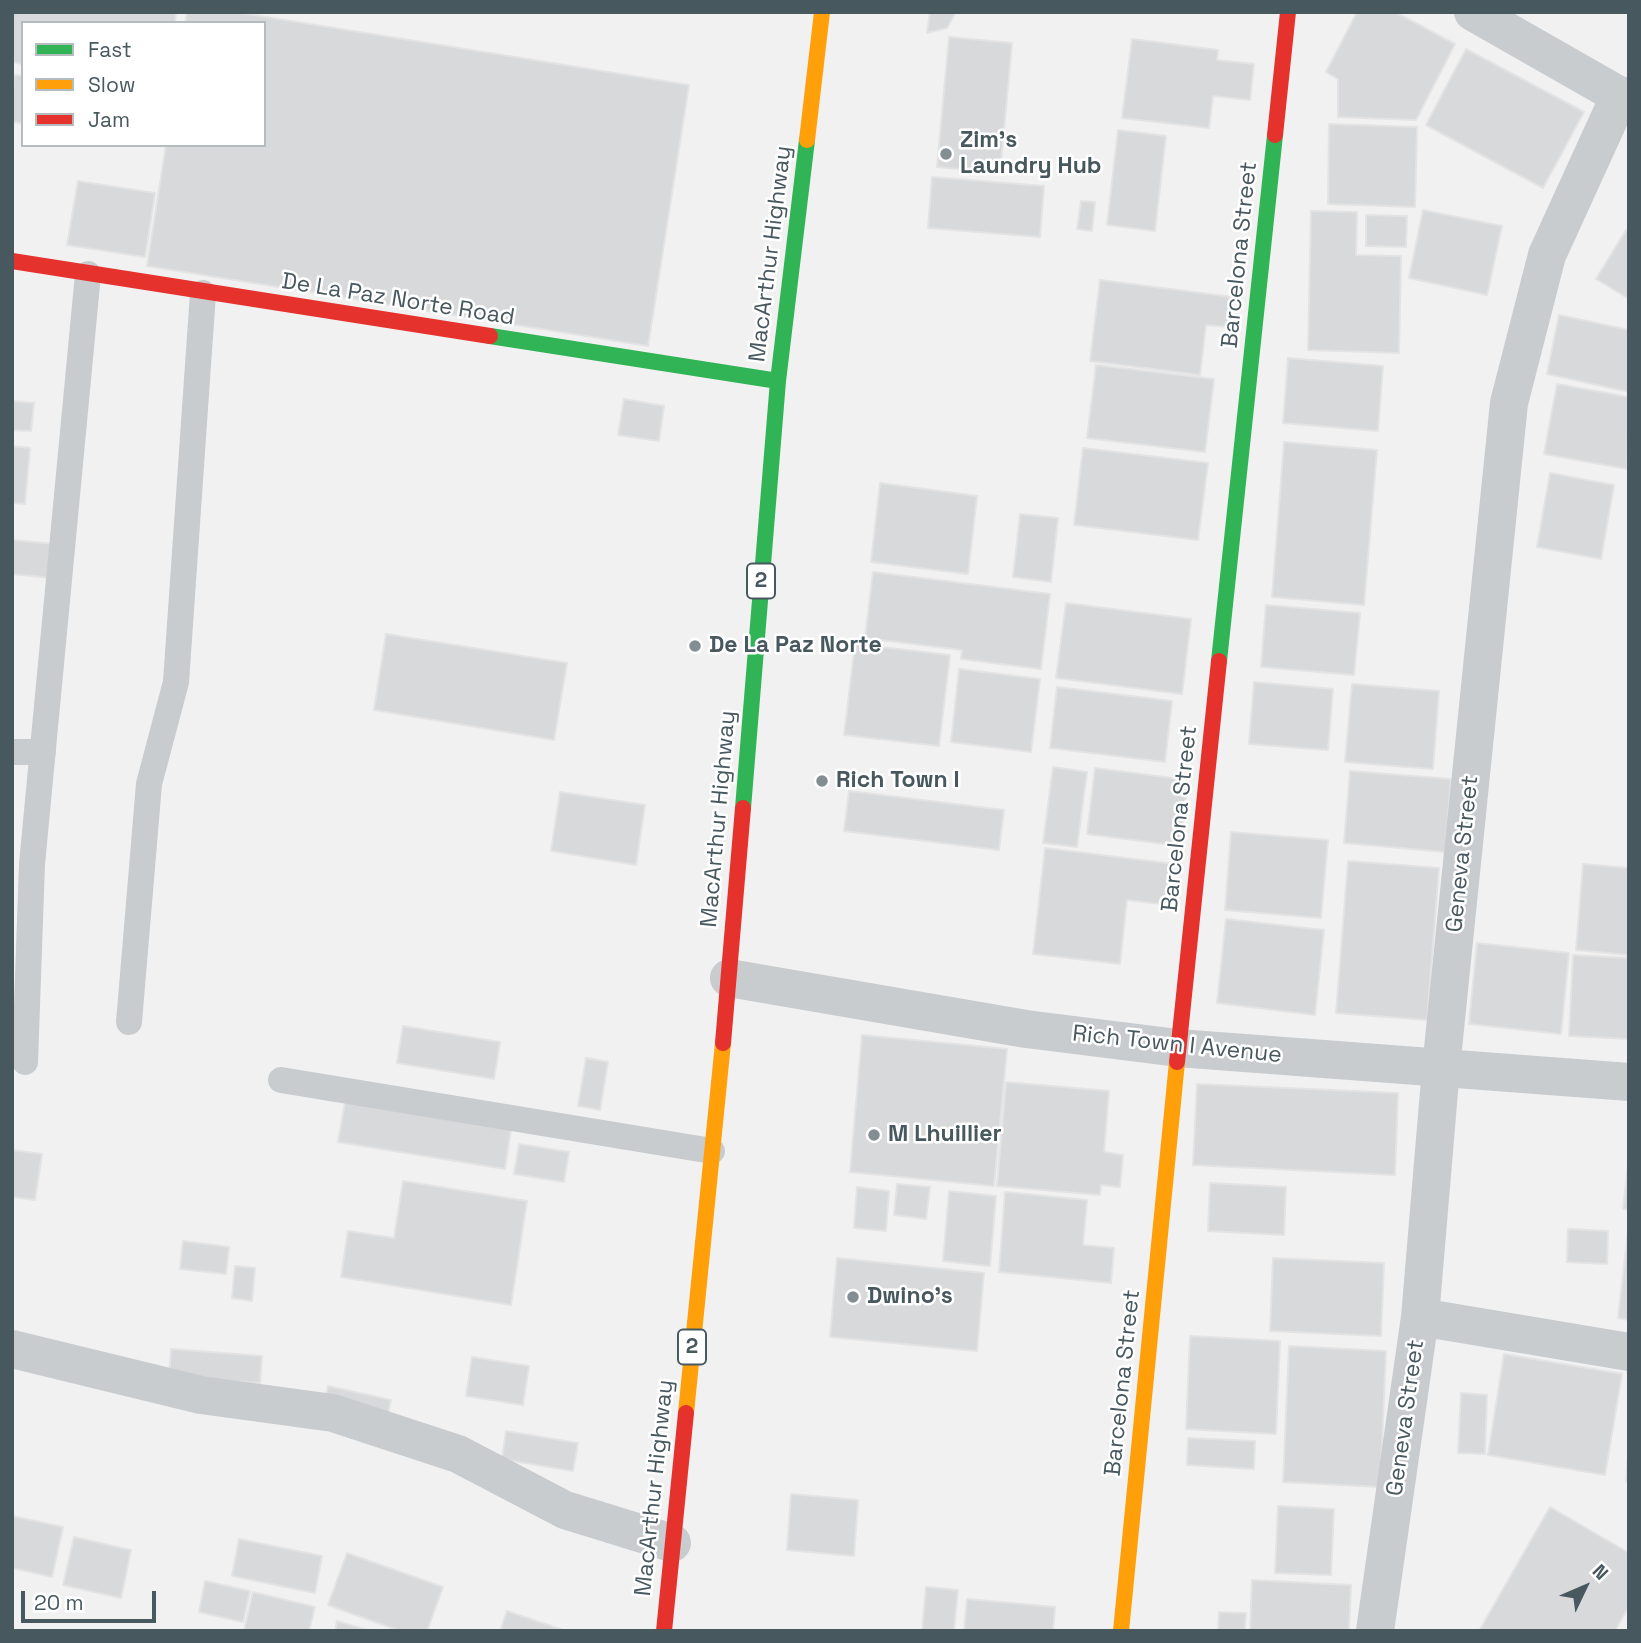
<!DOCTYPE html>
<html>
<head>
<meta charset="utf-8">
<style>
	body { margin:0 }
	#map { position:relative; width:1641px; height:1643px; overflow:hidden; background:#f2f1f1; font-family:"Space Grotesk",sans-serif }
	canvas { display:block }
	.frame { position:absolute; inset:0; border:14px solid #47585f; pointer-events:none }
	.legend { position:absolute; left:21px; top:21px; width:245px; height:126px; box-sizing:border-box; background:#fff; border:2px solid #b5bcbf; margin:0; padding:9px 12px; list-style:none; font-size:21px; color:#47585f }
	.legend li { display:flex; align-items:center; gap:14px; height:35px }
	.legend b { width:35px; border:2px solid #b5bcbf }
	.north { position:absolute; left:1550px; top:1552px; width:70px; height:70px; -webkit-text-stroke:5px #fff; paint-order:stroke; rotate:46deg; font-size:19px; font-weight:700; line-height:28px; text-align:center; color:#47585f }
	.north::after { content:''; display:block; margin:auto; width:24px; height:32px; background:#47585f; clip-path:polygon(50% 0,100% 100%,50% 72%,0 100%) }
	.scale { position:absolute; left:21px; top:1591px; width:135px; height:32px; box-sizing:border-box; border:4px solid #47585f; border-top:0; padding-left:9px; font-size:21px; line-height:24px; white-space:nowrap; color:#47585f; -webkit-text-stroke:5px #fff; paint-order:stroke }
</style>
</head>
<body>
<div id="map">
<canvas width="1641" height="1643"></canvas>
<div class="frame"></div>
<ul class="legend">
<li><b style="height:9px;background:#30b455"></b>Fast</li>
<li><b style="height:9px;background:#ff9f0a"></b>Slow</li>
<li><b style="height:9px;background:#e5322d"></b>Jam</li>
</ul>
<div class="north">N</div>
<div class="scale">20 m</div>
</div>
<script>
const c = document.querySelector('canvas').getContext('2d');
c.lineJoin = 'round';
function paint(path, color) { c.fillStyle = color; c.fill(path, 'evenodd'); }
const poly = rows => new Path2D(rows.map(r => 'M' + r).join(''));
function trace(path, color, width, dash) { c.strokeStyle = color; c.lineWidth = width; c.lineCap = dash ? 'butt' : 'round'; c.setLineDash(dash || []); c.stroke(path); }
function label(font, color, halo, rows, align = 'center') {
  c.font = font + ' "Space Grotesk",sans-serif'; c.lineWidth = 5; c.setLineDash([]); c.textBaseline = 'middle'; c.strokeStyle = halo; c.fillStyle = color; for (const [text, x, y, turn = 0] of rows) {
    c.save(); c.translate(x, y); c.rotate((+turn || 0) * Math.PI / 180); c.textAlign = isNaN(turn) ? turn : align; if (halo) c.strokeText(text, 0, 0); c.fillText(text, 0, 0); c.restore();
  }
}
const building = poly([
	[12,12,176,12,175,23,23,23,23,64,12,62,12,12],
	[187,12,235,12,689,85,648,346,147,266,166,145,264,145,264,23,185,23,187,12],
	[930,12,956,12,947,28,927,33,930,12],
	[1357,12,1395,12,1455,44,1416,120,1338,117,1338,79,1326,72,1357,12],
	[949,37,1012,43,1000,173,937,167,949,37],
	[1132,39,1218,50,1217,60,1254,64,1250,100,1213,96,1209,128,1122,118,1132,39],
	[1466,49,1584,112,1543,188,1426,125,1466,49],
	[14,75,23,76,23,123,12,122,14,75],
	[1329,124,1417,127,1415,207,1328,204,1329,124],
	[1118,130,1166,136,1155,231,1107,225,1118,130],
	[932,177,1044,186,1040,237,928,228,932,177],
	[78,181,155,193,145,257,67,245,78,181],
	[1081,201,1095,202,1092,231,1077,229,1081,201],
	[1423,210,1502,226,1487,295,1409,278,1423,210],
	[1311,211,1357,212,1356,255,1401,256,1399,353,1308,350,1311,211],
	[1366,215,1407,216,1406,247,1366,246,1366,215],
	[1626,230,1629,232,1629,299,1596,279,1626,230],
	[1100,280,1232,297,1229,327,1206,325,1200,375,1090,361,1100,280],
	[1559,315,1629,330,1629,392,1547,374,1559,315],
	[1288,358,1383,366,1378,431,1283,423,1288,358],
	[1096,365,1214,379,1205,452,1087,438,1096,365],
	[1557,384,1629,397,1627,469,1544,454,1557,384],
	[624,399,664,406,659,441,618,435,624,399],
	[12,401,34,403,31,431,12,430,12,401],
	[1284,442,1377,450,1364,605,1272,597,1284,442],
	[12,446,30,448,25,504,12,503,12,446],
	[1083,448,1208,463,1198,540,1074,525,1083,448],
	[1550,473,1614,485,1601,559,1537,547,1550,473],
	[880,483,977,496,968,574,871,562,880,483],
	[1020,514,1058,518,1051,582,1013,577,1020,514],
	[12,540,55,544,52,578,12,574,12,540],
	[873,572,1050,594,1041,669,961,659,962,650,865,638,873,572],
	[1066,603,1191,619,1182,694,1056,678,1066,603],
	[1266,605,1360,613,1354,675,1261,667,1266,605],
	[386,634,567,663,554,740,374,710,386,634],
	[855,644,950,655,939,746,844,735,855,644],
	[959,669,1040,679,1031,752,951,742,959,669],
	[1254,682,1333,689,1328,750,1249,744,1254,682],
	[1352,684,1439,691,1433,769,1345,762,1352,684],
	[1057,687,1172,701,1165,762,1050,748,1057,687],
	[1053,767,1087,772,1077,847,1043,843,1053,767],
	[1095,768,1188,780,1180,846,1087,834,1095,768],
	[1350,771,1451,779,1445,852,1344,843,1350,771],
	[849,791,1004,810,999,850,844,831,849,791],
	[560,792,645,805,636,865,551,851,560,792],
	[1231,832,1328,840,1321,918,1225,910,1231,832],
	[1045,848,1174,864,1169,905,1127,900,1120,964,1033,954,1045,848],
	[1348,861,1439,868,1427,1020,1336,1013,1348,861],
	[1583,864,1629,868,1629,955,1576,950,1583,864],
	[1226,919,1324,930,1315,1015,1217,1003,1226,919],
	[1477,943,1569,953,1561,1034,1469,1024,1477,943],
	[1573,955,1629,958,1629,1039,1569,1036,1573,955],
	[403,1026,500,1042,494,1079,397,1063,403,1026],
	[862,1035,1007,1049,994,1186,850,1172,862,1035],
	[586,1058,608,1062,600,1110,578,1106,586,1058],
	[1006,1082,1109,1091,1104,1152,1123,1155,1120,1187,1101,1185,1100,1195,997,1186,1006,1082],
	[1197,1084,1398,1093,1395,1175,1193,1165,1197,1084],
	[345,1102,511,1129,505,1169,338,1142,345,1102],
	[519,1144,569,1152,564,1182,514,1174,519,1144],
	[12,1150,42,1154,35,1200,12,1197,12,1150],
	[1629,1155,1629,1210,1623,1209,1629,1155],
	[403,1181,527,1201,511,1305,341,1277,348,1231,394,1238,403,1181],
	[1210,1183,1286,1187,1284,1235,1208,1231,1210,1183],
	[897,1184,930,1187,926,1219,894,1215,897,1184],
	[857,1187,889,1191,886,1231,854,1228,857,1187],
	[949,1191,996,1196,990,1266,943,1261,949,1191],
	[1005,1192,1087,1200,1083,1245,1114,1248,1111,1283,999,1272,1005,1192],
	[1629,1222,1629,1320,1618,1318,1629,1222],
	[1568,1229,1608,1231,1607,1264,1567,1262,1568,1229],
	[183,1241,229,1247,226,1274,180,1269,183,1241],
	[837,1258,984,1273,977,1351,830,1337,837,1258],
	[1273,1258,1384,1263,1381,1336,1270,1331,1273,1258],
	[235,1266,255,1268,252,1301,232,1298,235,1266],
	[1190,1336,1280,1341,1276,1434,1186,1429,1190,1336],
	[1289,1346,1386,1351,1380,1487,1283,1482,1289,1346],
	[171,1349,262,1356,260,1383,169,1377,171,1349],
	[1504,1354,1622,1374,1605,1475,1488,1455,1504,1354],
	[472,1357,529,1366,523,1405,466,1396,472,1357],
	[328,1386,391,1400,386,1424,323,1410,328,1386],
	[1461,1393,1487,1395,1485,1454,1458,1453,1461,1393],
	[506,1431,578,1443,573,1471,502,1459,506,1431],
	[1188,1438,1255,1441,1254,1469,1187,1465,1188,1438],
	[1629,1444,1629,1482,1626,1481,1629,1444],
	[791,1494,858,1500,854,1556,787,1550,791,1494],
	[1278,1506,1334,1509,1331,1575,1275,1573,1278,1506],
	[1550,1507,1629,1553,1629,1606,1615,1631,1479,1631,1550,1507],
	[12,1516,63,1527,52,1577,12,1568,12,1516],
	[74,1537,131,1550,121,1598,63,1585,74,1537],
	[239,1539,322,1556,315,1593,232,1576,239,1539],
	[347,1553,443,1587,427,1631,400,1631,328,1605,347,1553],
	[1252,1580,1351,1585,1349,1631,1250,1631,1252,1580],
	[205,1581,250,1591,243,1622,199,1612,205,1581],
	[926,1587,958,1590,954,1631,922,1631,926,1587],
	[253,1592,315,1607,309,1631,244,1631,253,1592],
	[967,1599,1055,1607,1053,1631,964,1631,967,1599],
	[507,1611,566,1631,500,1631,507,1611],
	[1219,1612,1246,1613,1245,1631,1218,1631,1219,1612],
	[337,1621,371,1631,335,1631,337,1621]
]);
const lane = poly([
	[12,752,43,752],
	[129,1022,149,784,176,682,203,293],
	[25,1062,32,864,88,274],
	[281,1080,712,1151]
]);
const street = poly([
	[1473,12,1629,101],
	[729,978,1026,1029,1178,1048,1629,1082],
	[1420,1317,1629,1352],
	[12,1349,201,1395,333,1413,458,1454,565,1510,672,1543],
	[1375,1631,1420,1317,1441,1068,1509,403,1547,255,1620,95]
]);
const fast = poly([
	[490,336,778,381],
	[1219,661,1275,135],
	[743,808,778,381,807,140]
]);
const slow = poly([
	[807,140,822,12],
	[686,1413,723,1043],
	[1121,1631,1177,1062]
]);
const jam = poly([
	[1275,135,1288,12],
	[12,261,490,336],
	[723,1043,743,808],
	[1177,1062,1219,661],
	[664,1631,686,1413]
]);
const markers = [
	[946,154,7,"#838e92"],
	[695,646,7,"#838e92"],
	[822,781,7,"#838e92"],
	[874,1135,7,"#838e92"],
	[853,1297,7,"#838e92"]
];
const shields = [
	[761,581,28],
	[692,1347,28]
];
const shieldNames = [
	["2",761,581],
	["2",692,1347]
];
const poiNames = [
	["Zim's",960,141],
	["Laundry Hub",960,167],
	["De La Paz Norte",709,646],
	["Rich Town I",836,781],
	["M Lhuillier",888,1135],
	["Dwino's",867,1297]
];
const streetNames = [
	["MacArthur Highway",771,254,-83],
	["Barcelona Street",1240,255,-84],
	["De La Paz Norte Road",398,300,9],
	["MacArthur Highway",719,819,-85],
	["Barcelona Street",1180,819,-84],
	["Geneva Street",1463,854,-84],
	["Rich Town I Avenue",1177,1045,6],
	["Barcelona Street",1123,1383,-84],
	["Geneva Street",1406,1418,-82],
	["MacArthur Highway",655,1488,-84]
];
paint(building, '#d8d9da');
trace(building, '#e3e3e4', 2);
trace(lane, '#c8ccce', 26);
trace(street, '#c8ccce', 38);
trace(fast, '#30b455', 16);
trace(slow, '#ff9f0a', 16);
trace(jam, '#e5322d', 16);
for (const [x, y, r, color] of markers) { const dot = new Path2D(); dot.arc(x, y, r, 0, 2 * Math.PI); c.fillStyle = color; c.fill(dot); trace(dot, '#fff', 2.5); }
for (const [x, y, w] of shields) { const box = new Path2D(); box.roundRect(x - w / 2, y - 17.5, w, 35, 5); c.fillStyle = '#fff'; c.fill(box); trace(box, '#47585f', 2); }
label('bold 21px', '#47585f', null, shieldNames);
label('bold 23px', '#47585f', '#fff', poiNames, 'left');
label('23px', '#47585f', '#fff', streetNames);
</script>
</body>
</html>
